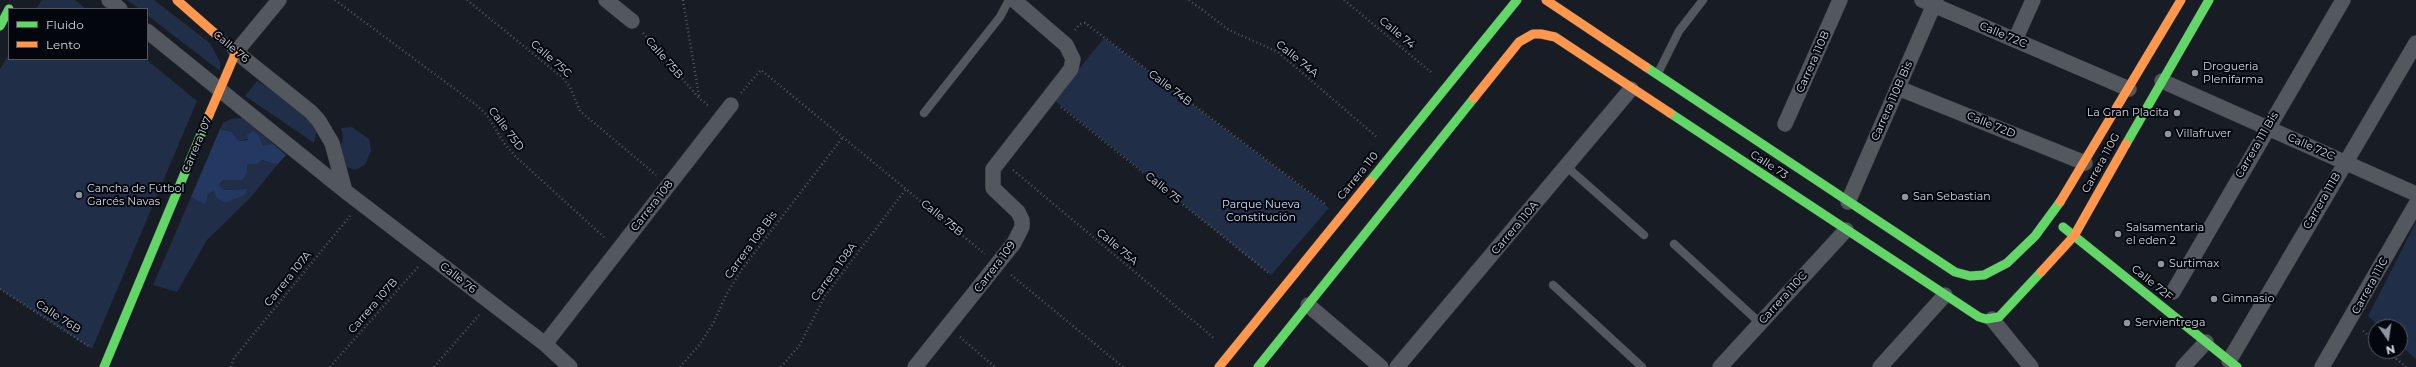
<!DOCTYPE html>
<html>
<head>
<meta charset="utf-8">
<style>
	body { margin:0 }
	#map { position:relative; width:2416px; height:367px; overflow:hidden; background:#181c25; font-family:Montserrat,sans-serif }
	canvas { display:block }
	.legend { position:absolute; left:8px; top:8px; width:140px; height:52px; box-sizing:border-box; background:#03060c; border:1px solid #555a62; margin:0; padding:5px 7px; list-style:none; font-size:12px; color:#d0d7e2 }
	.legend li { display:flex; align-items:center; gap:8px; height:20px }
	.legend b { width:20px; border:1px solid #555a62 }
	.north { position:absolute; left:2368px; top:319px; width:40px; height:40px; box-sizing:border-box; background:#03060c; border:1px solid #555a62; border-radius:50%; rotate:167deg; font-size:11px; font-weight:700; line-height:16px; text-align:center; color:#d0d7e2 }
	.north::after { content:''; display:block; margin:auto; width:14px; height:18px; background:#9096a0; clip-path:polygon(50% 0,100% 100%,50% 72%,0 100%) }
</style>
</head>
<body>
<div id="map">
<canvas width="2416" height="367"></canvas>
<ul class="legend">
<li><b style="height:5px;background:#63d668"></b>Fluido</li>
<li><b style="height:5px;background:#ff974d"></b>Lento</li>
</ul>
<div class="north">N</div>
</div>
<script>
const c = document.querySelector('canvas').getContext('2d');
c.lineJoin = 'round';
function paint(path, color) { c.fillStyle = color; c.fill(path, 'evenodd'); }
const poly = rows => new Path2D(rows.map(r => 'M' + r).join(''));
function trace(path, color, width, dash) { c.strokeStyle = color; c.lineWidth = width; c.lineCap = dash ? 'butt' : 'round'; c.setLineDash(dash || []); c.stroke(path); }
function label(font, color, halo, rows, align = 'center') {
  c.font = font + ' Montserrat,sans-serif'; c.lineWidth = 4; c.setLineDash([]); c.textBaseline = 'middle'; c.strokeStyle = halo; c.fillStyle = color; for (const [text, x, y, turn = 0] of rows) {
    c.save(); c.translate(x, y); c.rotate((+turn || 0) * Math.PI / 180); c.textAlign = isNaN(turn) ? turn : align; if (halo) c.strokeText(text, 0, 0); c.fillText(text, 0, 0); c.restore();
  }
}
const green = poly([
	[42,0,75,0,86,9,36,9],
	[127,0,154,0,210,43,220,62,220,71,147,15,147,9,139,9],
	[1104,38,1329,208,1271,275,1054,100],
	[9,54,9,59,146,59,197,101,92,349,0,289,0,69],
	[257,81,279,94,308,116,317,130,314,143,245,96],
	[240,118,247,119,272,143,263,146,259,136,239,141,232,132,220,129,223,123,231,119],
	[352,127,369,139,370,143,371,151,365,165,355,170,344,166,339,153,343,137,341,128],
	[261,160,277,165,251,197,207,240,177,292,153,285,191,197,205,203,208,194,214,191,225,203,233,199,247,189,223,190,219,185,223,180,242,180,246,164],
	[2416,222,2416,359,2400,345,2400,327,2380,327,2368,316]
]);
const forest = poly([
	[220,129,232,132,239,141,248,140,247,135,254,131,259,136,263,146,272,143,286,155,277,165,262,160,256,164,247,164,247,173,242,180,223,180,219,185,224,190,247,189,246,194,225,203,216,197,214,191,208,194,205,204,191,197]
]);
const path = poly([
	[335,0,475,104,487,115,504,143,515,156,606,239],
	[467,0,563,78,570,87,580,111,656,175],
	[683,0,699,96],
	[1189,0,1229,30,1278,52,1378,138],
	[1344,0,1432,73],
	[1075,30,1080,24,1085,23,1325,204],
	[643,33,699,98,709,106],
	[741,93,761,70,985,254],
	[1061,107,1270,274],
	[1013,170,1215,339],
	[1011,275,1123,367],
	[0,289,90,347],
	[2363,331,2376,342],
	[960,337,995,367],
	[2387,351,2406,367],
	[231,367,234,358,350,216],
	[330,367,418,267],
	[434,367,479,315],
	[680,367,700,344,714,322,726,295,742,269,843,137],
	[781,367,799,346,825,296,906,189]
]);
const lane = poly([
	[1658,73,1679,31,1703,0],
	[924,113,1000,17,1009,0],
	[1567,167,1644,235],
	[1674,244,1760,323],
	[1553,285,1642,367]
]);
const street = poly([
	[109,0,120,9],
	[279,0,236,52,311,112,319,121,332,143,345,191],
	[606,0,632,21],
	[1922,0,2129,89],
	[147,31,345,191,545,344,570,367],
	[2015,40,2033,0],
	[2162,81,2416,194],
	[1898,88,2085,163],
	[1785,124,1840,0],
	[1848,202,1936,0],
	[2173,292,2343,0],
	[1308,305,1381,367],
	[1992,319,2031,367],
	[545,344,731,105],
	[2229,361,2416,43],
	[915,367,1014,243,1022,227,1022,220,1018,212,993,188,993,169,1071,69,1073,59,1066,45,1014,0],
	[1397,367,1631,89],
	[1720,367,1846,230],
	[1880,367,1945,295],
	[2183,367,2206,342],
	[2322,367,2416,204]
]);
const fast = poly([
	[0,26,9,9],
	[1646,67,1955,272,1970,276,1984,275,2007,263,2035,236,2060,202],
	[1670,113,1979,317,1986,319,1999,317,2041,272],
	[2126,144,2209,0],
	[1370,181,1517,0],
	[2063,227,2237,367],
	[104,367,209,115],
	[1258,367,1474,98]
]);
const slow = poly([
	[177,0,236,52,209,115],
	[1546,0,1646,67],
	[1474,98,1519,42,1533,34,1541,34,1555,37,1670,113],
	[2060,202,2181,0],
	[2041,272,2074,236,2126,144],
	[1219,367,1370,181]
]);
const markers = [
	[2195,73,4,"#9096a0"],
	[2177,113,4,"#9096a0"],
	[2168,134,4,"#9096a0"],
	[79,195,4,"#9096a0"],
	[1905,197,4,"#9096a0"],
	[2118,234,4,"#9096a0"],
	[2161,264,4,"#9096a0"],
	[2214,299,4,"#9096a0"],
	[2127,323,4,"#9096a0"]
];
const streetNames = [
	["Calle 74",1397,33,40],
	["Calle 72C",2003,35,23],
	["Calle 76",231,47,40],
	["Calle 75B",664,58,49],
	["Calle 75C",551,59,41],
	["Calle 74A",1297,59,39],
	["Carrera 110B",1813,62,-66],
	["Calle 74B",1170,88,37],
	["Carrera 110B Bis",1892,101,-66],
	["Calle 72D",1991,125,22],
	["Calle 75D",506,129,53],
	["Carrera 107",197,145,-67],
	["Carrera 111 Bis",2257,145,-60],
	["Calle 72C",2311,147,24],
	["Carrera 110G",2101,163,-61],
	["Calle 73",1769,165,33],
	["Carrera 110",1358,176,-51],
	["Calle 75",1163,188,39],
	["Carrera 111B",2322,201,-60],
	["Carrera 108",652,206,-52],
	["Calle 75B",942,218,39],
	["Carrera 110A",1515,228,-50],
	["Carrera 108 Bis",751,245,-54],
	["Calle 75A",1117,247,40],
	["Carrera 109",995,267,-53],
	["Carrera 108A",834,272,-54],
	["Calle 76",458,278,38],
	["Carrera 107A",288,279,-51],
	["Calle 72F",2152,283,39],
	["Carrera 111C",2370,286,-61],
	["Carrera 110C",1783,298,-48],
	["Carrera 107B",373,306,-49],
	["Calle 76B",58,317,33]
];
const poiNames = [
	["Drogueria",2203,67],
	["Plenifarma",2203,80],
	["La Gran Placita",2169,113,"right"],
	["Villafruver",2176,134],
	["Cancha de Fútbol",87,189],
	["Garcés Navas",87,202],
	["San Sebastian",1913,197],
	["Salsamentaria",2126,228],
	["el eden 2",2126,241],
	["Surtimax",2169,264],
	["Gimnasio",2222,299],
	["Servientrega",2135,323]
];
const parkNames = [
	["Parque Nueva",1261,205],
	["Constitución",1261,218]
];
paint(green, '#212e48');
paint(forest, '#243961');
trace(lane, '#32353c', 9);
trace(street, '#32353c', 16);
trace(fast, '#32353c', 10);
trace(slow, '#32353c', 10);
trace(path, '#54575d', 2.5, [1, 3]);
trace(lane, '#53575e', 8);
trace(street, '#53575e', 15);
trace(fast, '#63d668', 9);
trace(slow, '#ff974d', 9);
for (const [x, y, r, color] of markers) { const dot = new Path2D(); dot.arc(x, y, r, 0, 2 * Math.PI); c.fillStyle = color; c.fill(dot); trace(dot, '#03060c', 1.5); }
label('11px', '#d0d7e2', '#03060c', streetNames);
label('11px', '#d0d7e2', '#03060c', poiNames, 'left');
label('11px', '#ccddfb', '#03060c', parkNames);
</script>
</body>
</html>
